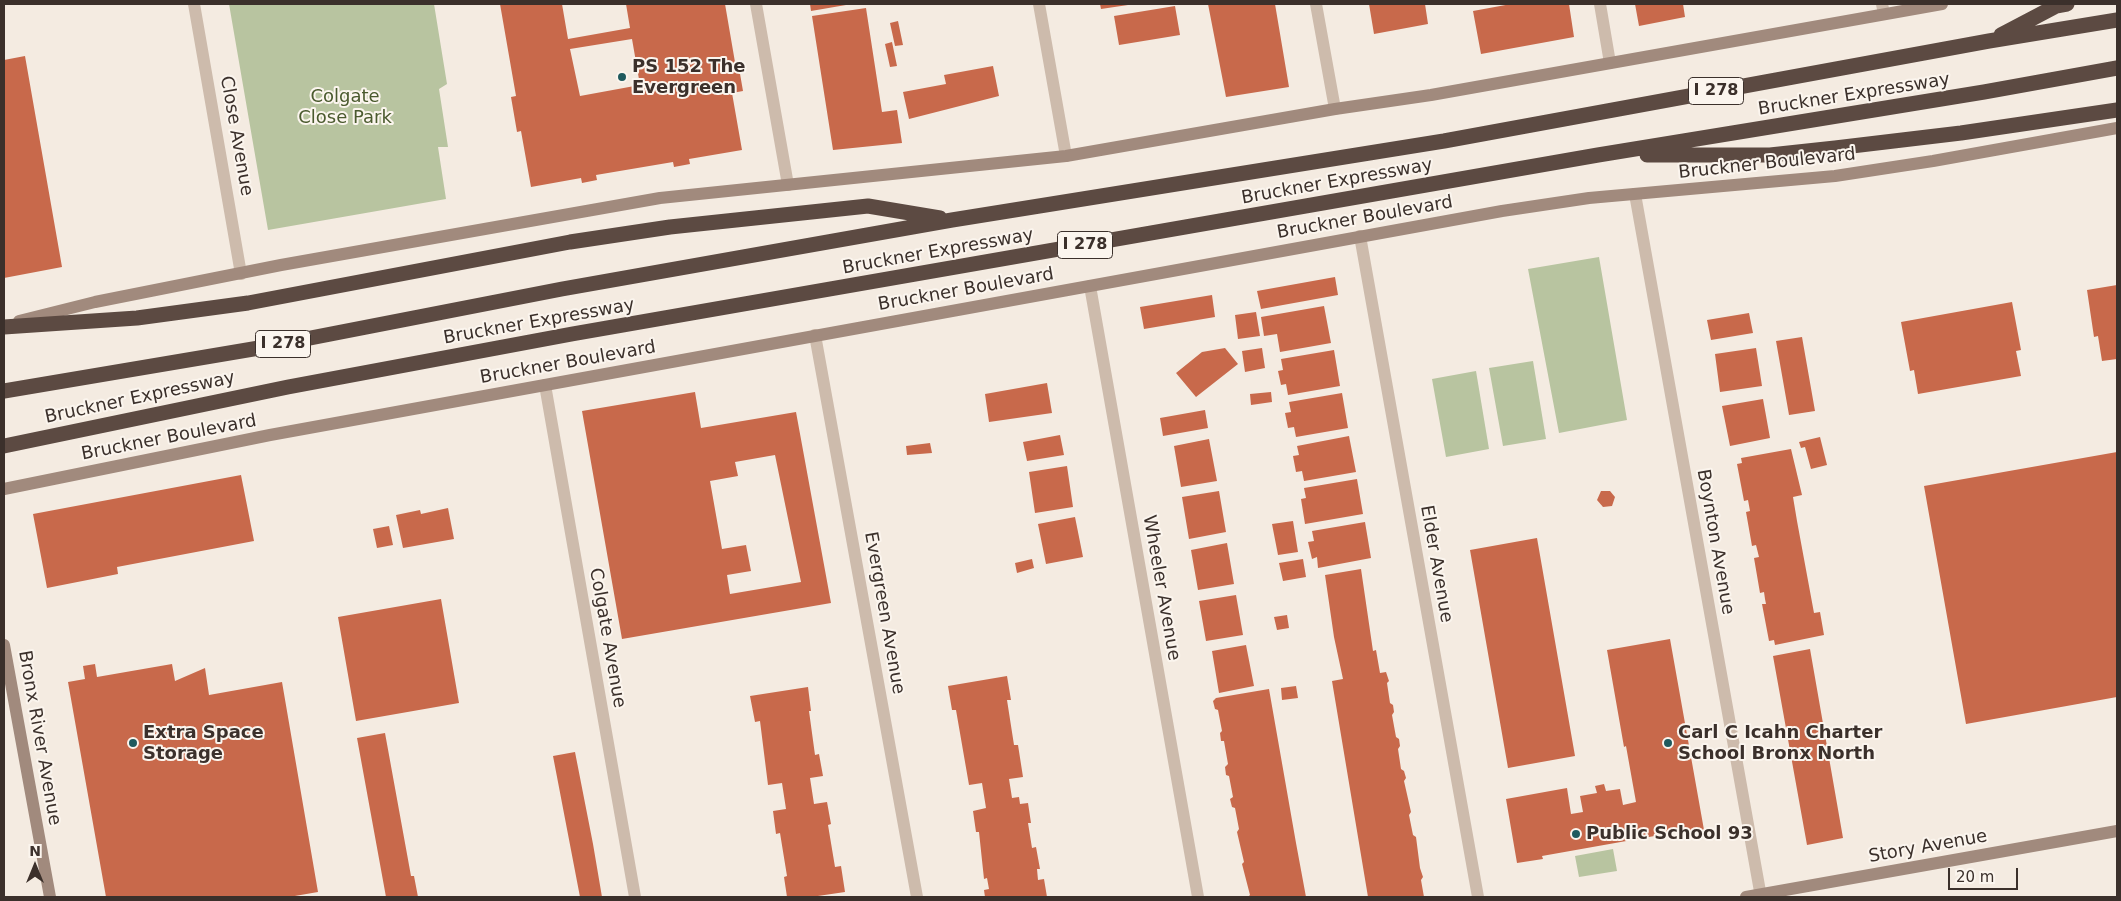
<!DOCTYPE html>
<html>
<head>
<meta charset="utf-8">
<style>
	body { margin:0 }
	#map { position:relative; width:2121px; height:901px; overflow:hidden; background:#f4ebe1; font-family:"DejaVu Sans",sans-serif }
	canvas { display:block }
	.frame { position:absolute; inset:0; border:5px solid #3b302b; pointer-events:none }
	.north { position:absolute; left:10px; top:841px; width:50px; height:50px; -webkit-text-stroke:4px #fbf5ee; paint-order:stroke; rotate:0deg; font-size:14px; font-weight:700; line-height:20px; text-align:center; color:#3b302b }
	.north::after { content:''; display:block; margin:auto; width:18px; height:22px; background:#3b302b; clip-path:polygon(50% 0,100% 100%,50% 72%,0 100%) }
	.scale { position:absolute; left:1948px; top:868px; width:70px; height:22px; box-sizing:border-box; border:2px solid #3b302b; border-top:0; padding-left:6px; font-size:15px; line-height:18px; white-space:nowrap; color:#3b302b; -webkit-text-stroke:4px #fbf5ee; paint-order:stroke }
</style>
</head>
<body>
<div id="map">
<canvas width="2121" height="901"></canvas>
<div class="frame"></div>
<div class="north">N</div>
<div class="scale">20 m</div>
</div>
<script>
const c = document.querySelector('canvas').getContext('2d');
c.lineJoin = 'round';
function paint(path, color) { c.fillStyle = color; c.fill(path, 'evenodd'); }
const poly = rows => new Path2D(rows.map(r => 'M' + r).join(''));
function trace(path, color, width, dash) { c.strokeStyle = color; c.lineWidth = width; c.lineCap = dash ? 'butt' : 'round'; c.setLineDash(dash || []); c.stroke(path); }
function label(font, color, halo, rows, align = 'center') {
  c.font = font + ' "DejaVu Sans",sans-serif'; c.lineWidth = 4; c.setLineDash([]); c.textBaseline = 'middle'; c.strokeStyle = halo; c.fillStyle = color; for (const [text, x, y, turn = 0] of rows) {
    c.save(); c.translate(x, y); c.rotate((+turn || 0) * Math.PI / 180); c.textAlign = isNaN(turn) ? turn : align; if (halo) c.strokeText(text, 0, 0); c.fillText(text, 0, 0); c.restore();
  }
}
const green = poly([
	[229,4,434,4,447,84,439,89,448,147,438,147,446,199,268,230],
	[1599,257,1627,420,1559,433,1528,269],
	[1533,361,1546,439,1503,446,1489,368],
	[1476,371,1489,449,1446,457,1432,379],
	[1613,849,1617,871,1579,877,1575,856]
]);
const building = poly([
	[500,4,562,4,568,39,630,28,626,4,725,4,736,68,739,68,743,91,732,93,742,150,689,159,690,164,674,167,673,162,596,175,597,180,582,183,581,178,531,187,521,131,517,132,511,97,516,96],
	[632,39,640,85,580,96,570,49],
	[810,4,846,4,846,5,811,11],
	[1100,4,1128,4,1128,5,1101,9],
	[1208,4,1275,4,1289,87,1226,97],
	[1369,4,1425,4,1428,24,1374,34],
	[1511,4,1569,4,1574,37,1481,54,1473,11],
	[1635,4,1683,4,1685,17,1639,26],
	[1175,6,1180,35,1119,45,1114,16],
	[866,8,882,112,897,110,902,143,833,150,812,16],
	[898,21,903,45,895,46,890,23],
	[892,42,897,66,890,67,885,44],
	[25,56,62,267,4,278,4,60],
	[993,66,999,96,909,119,903,92,946,84,944,75],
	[1335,277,1338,295,1261,309,1257,291],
	[2117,285,2117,359,2102,361,2098,336,2094,337,2087,290],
	[1212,295,1215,317,1144,329,1140,307],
	[2012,302,2021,350,2016,351,2021,376,1918,394,1914,370,1910,371,1901,322],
	[1324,306,1331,343,1280,352,1277,334,1264,336,1261,317],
	[1256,312,1260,336,1238,339,1235,315],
	[1749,313,1753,333,1711,340,1707,320],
	[1802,337,1815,411,1789,415,1776,341],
	[1225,348,1238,364,1196,397,1176,373,1202,352],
	[1262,348,1265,368,1245,372,1242,351],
	[1756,348,1762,386,1720,392,1715,354],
	[1334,350,1340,386,1288,395,1286,384,1281,385,1278,371,1283,370,1281,359],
	[1047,383,1052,413,989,422,985,394],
	[695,392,701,428,796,412,831,603,622,639,582,411],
	[775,455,801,582,730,594,727,575,751,571,746,545,722,549,710,481,738,476,735,462],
	[1271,392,1272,402,1251,405,1250,394],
	[1342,393,1348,428,1296,437,1294,427,1288,428,1285,413,1291,412,1289,402],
	[1763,399,1770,438,1730,446,1722,406],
	[1205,410,1208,428,1163,436,1160,418],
	[1060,435,1064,455,1027,461,1023,442],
	[1349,436,1356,472,1304,481,1302,471,1296,472,1293,456,1299,455,1297,446],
	[1820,437,1827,465,1811,469,1805,447,1801,448,1799,442],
	[1209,439,1217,481,1181,487,1174,446],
	[930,443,932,453,907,455,906,446],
	[1791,449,1802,495,1793,497,1797,521,1814,613,1820,612,1824,635,1775,645,1774,640,1769,641,1762,604,1766,604,1765,599,1764,592,1760,593,1754,558,1759,557,1756,545,1752,546,1746,512,1750,511,1748,500,1744,501,1737,464,1742,463,1741,458],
	[2117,452,2117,697,1966,724,1924,486],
	[1067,466,1073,507,1035,513,1029,472],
	[241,475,254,541,117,567,118,574,47,588,33,514],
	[1357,479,1363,514,1305,524,1301,499,1306,498,1304,488],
	[1219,491,1226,532,1189,539,1182,497],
	[1601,491,1610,491,1615,497,1612,506,1603,507,1597,500],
	[448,508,454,539,403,548,396,515,420,510,421,514],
	[1075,517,1083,557,1046,564,1038,524],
	[1293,521,1298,552,1278,555,1272,524],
	[1365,522,1371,558,1318,568,1317,557,1312,559,1308,542,1314,541,1312,531],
	[389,526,393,545,377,548,373,529],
	[1537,538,1575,756,1508,768,1470,550],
	[1227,543,1234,584,1198,590,1191,550],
	[1032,559,1034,568,1017,573,1015,563],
	[1303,559,1306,577,1283,581,1279,563],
	[1361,569,1373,651,1376,650,1380,673,1386,672,1389,681,1387,683,1390,703,1393,705,1394,712,1392,715,1396,737,1399,739,1400,746,1398,749,1401,769,1404,771,1406,778,1404,781,1411,812,1409,815,1413,835,1416,837,1420,868,1423,877,1421,880,1424,897,1368,897,1332,681,1343,679,1334,637,1325,575],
	[1236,595,1243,635,1206,641,1199,601],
	[441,599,459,703,356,721,338,617],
	[1287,615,1289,628,1277,630,1274,617],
	[1670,639,1704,830,1678,834,1677,832,1542,856,1543,859,1517,863,1506,799,1567,788,1571,814,1583,812,1580,796,1597,793,1595,786,1604,784,1606,791,1620,789,1623,805,1636,802,1626,746,1624,747,1607,650],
	[1246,645,1254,686,1219,693,1212,651],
	[1810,649,1843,838,1807,845,1773,656],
	[95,664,97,677,172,664,175,681,205,668,209,695,282,682,318,892,289,897,106,897,68,682,85,679,83,666],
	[1007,676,1011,700,1007,700,1014,745,1018,745,1023,777,1009,779,1012,798,1019,797,1020,804,1028,803,1031,823,1028,823,1032,848,1036,847,1040,869,1037,869,1038,880,1044,879,1047,897,985,897,984,890,989,889,987,878,984,879,979,832,976,832,973,811,986,808,982,783,969,785,956,710,952,710,948,686],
	[1296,686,1298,698,1282,700,1281,688],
	[808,687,811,711,809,711,815,755,819,754,823,776,810,778,814,804,827,802,831,824,828,825,835,867,841,866,845,892,811,897,787,897,784,877,787,876,780,833,776,834,773,811,786,809,782,783,768,785,760,721,755,722,750,696],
	[1269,689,1296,843,1306,897,1248,897,1250,895,1242,864,1244,862,1237,832,1239,829,1235,808,1232,807,1230,799,1233,797,1229,776,1226,775,1225,767,1228,764,1224,741,1221,741,1220,733,1222,731,1218,710,1215,709,1213,701,1216,698],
	[385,733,411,876,414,876,418,897,386,897,357,738],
	[575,752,593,844,602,897,580,897,553,756]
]);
const street = poly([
	[194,4,241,274],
	[756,4,788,185],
	[1039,4,1066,156],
	[1316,4,1335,109],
	[1600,4,1610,63],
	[1882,4,1884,14],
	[1635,194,1761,897],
	[1360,236,1478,897],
	[1090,286,1198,897],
	[815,335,917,897],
	[545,385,635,897]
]);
const secondary = poly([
	[19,321,95,302,281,265,660,198,1066,156,1335,109,1431,95,1942,4],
	[4,489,270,435,1502,211,1589,198,1835,176,1933,161,2117,128],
	[4,645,50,897],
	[1746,897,2117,831]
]);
const highway = poly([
	[2001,35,2056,6,2067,4],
	[1647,155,1770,155,1835,148,1961,133,2117,110],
	[4,327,137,318,248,303,570,242,670,227,868,206,940,218],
	[4,391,259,348,562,289,952,220,1444,141,1989,41,2117,20],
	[4,446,288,387,572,334,1598,155,1984,92,2117,68]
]);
const markers = [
	[622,77,5,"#1f5a5e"],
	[133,743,5,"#1f5a5e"],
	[1668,743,5,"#1f5a5e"],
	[1576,834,5,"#1f5a5e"]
];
const shields = [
	[1716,91,55],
	[1085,245,55],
	[283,344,55]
];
const shieldNames = [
	["I 278",1716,91],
	["I 278",1085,245],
	["I 278",283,344]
];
const poiNames = [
	["PS 152 The",632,67],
	["Evergreen",632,88],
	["Extra Space",143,733],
	["Storage",143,754],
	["Carl C Icahn Charter",1678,733],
	["School Bronx North",1678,754],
	["Public School 93",1586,834]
];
const streetNames = [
	["Bruckner Expressway",1854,95,-9],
	["Close Avenue",236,136,80],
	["Bruckner Boulevard",1767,164,-6],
	["Bruckner Expressway",1337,182,-10],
	["Bruckner Boulevard",1365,218,-10],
	["Bruckner Expressway",938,252,-10],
	["Bruckner Boulevard",966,290,-10],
	["Bruckner Expressway",539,322,-10],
	["Bruckner Boulevard",568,363,-10],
	["Bruckner Expressway",140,398,-12],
	["Bruckner Boulevard",169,438,-11],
	["Boynton Avenue",1715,542,80],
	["Elder Avenue",1436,564,80],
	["Wheeler Avenue",1161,588,80],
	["Evergreen Avenue",884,613,80],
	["Colgate Avenue",607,638,80],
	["Bronx River Avenue",39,738,80],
	["Story Avenue",1928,847,-10]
];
const parkNames = [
	["Colgate",345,97],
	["Close Park",345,118]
];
paint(green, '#b8c4a0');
paint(building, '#c8694b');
trace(street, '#cdbbac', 12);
trace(secondary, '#a18a7d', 12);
trace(highway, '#5c4a42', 15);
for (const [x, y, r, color] of markers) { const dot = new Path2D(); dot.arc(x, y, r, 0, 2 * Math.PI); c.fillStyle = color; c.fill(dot); trace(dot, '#fbf5ee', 2); }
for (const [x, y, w] of shields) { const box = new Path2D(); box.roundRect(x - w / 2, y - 13.5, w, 27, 4); c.fillStyle = '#fbf5ee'; c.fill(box); trace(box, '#3b302b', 1); }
label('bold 16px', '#3b302b', null, shieldNames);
label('bold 18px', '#3b302b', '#fbf5ee', poiNames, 'left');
label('18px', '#3b302b', '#fbf5ee', streetNames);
label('18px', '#4a5a2e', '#fbf5ee', parkNames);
</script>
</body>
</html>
